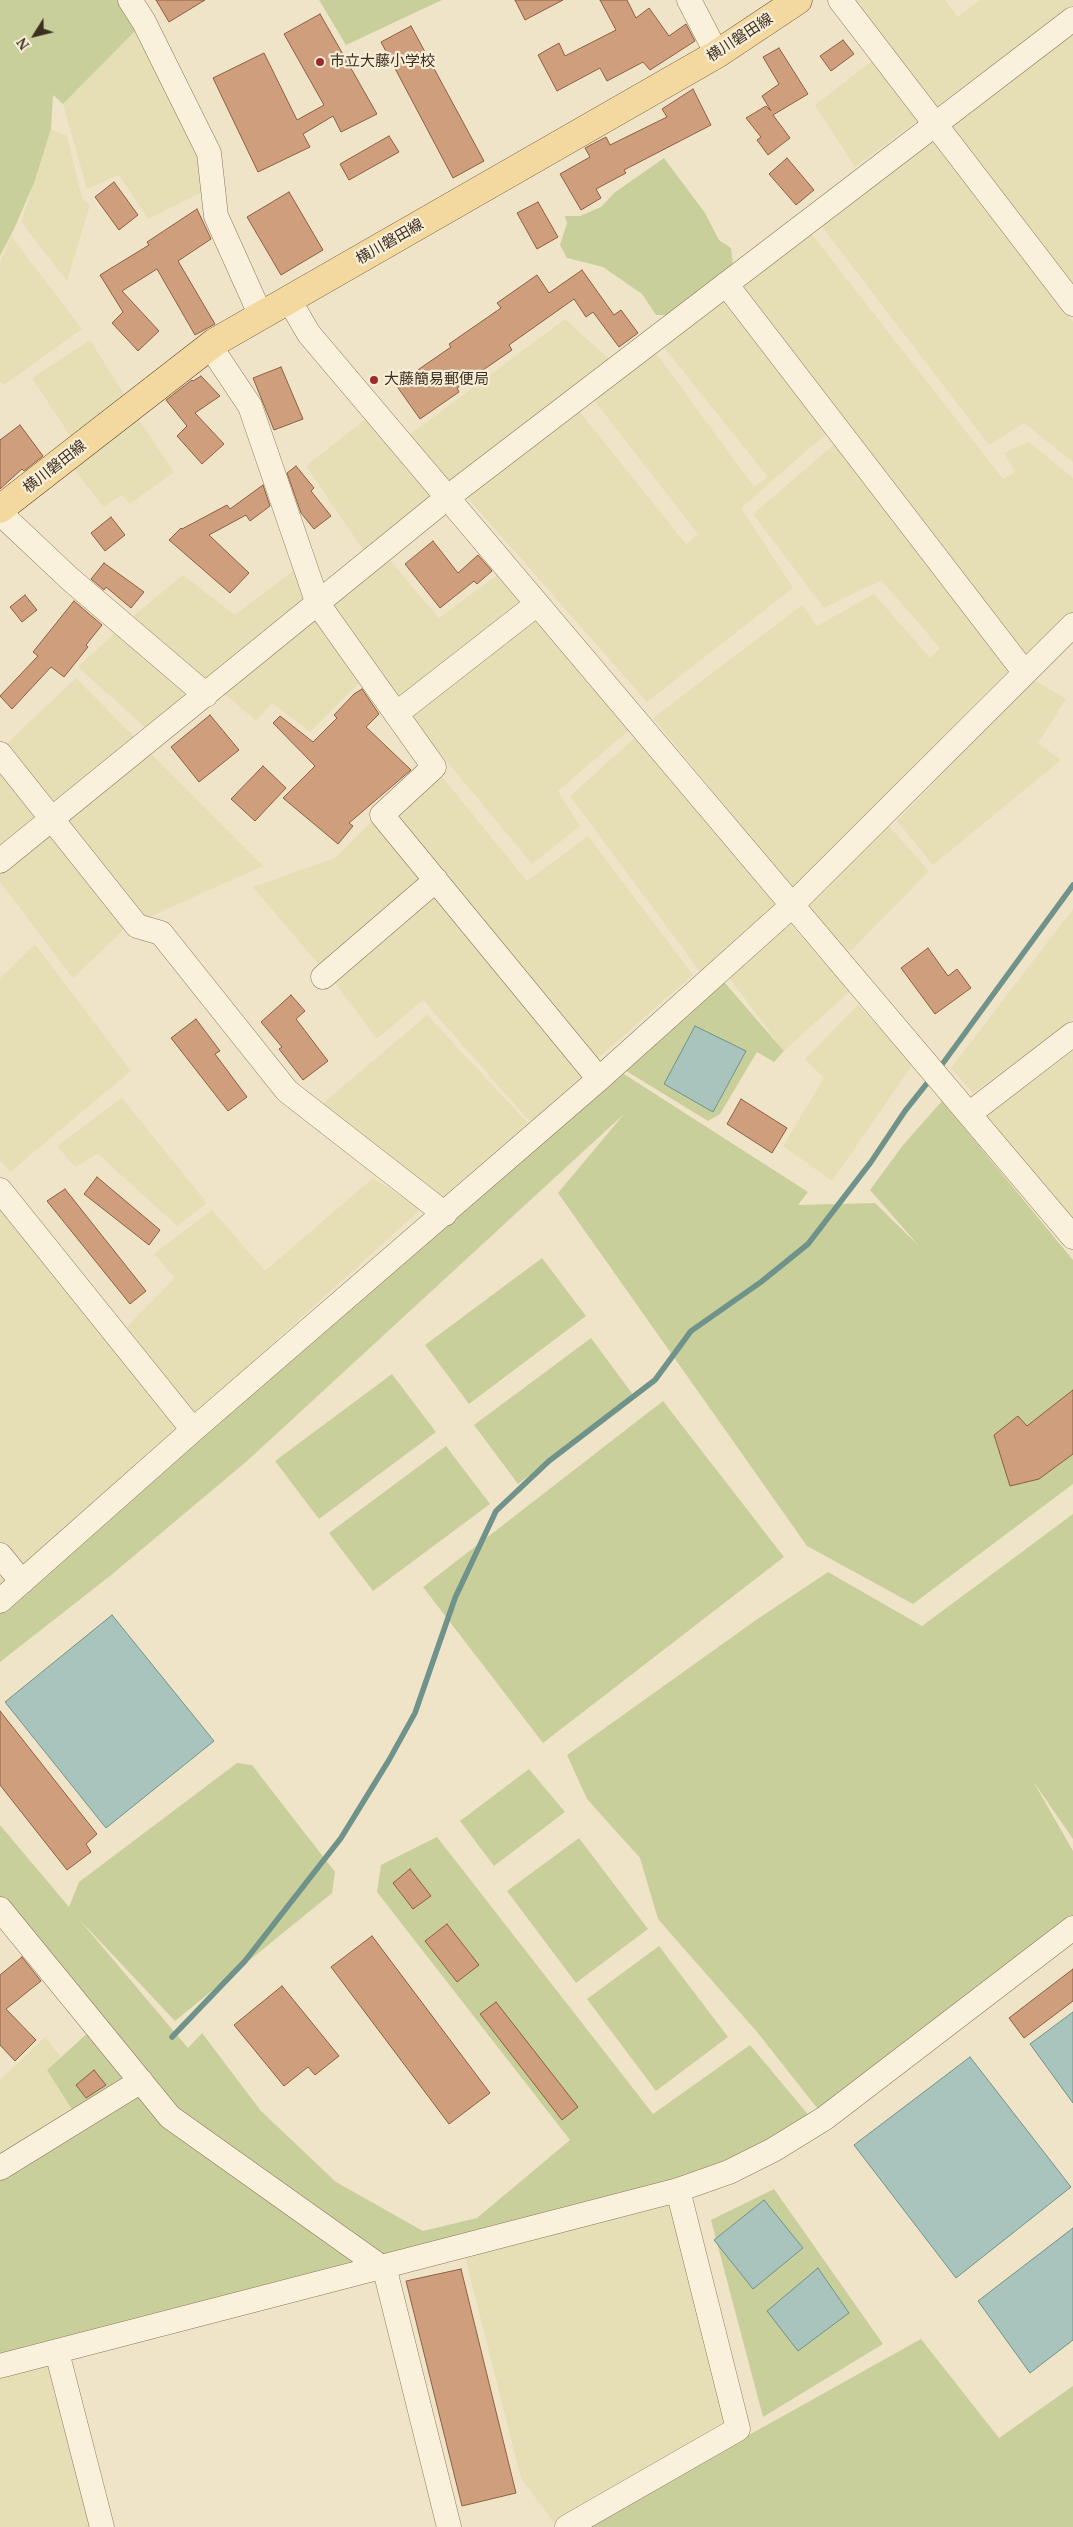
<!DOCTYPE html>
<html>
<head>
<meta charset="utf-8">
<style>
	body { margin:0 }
	#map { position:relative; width:1073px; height:2527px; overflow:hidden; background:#f0e4c8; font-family:"PT Serif",serif }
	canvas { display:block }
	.north { position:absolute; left:10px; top:10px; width:50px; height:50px; -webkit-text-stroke:4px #f7eed8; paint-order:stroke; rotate:234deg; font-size:14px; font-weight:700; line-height:20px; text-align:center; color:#3d2e20 }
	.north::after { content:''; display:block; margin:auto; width:18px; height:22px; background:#3d2e20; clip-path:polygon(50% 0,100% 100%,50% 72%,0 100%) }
</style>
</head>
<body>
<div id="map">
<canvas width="1073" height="2527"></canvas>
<div class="north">N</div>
</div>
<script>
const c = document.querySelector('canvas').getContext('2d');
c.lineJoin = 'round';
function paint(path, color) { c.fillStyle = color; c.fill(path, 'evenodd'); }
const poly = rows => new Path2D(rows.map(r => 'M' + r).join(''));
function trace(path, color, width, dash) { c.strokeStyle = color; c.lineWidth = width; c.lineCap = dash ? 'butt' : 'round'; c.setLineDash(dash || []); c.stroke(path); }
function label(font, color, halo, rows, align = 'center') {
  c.font = font + ' "PT Serif","Noto Sans JP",serif'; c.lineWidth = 4.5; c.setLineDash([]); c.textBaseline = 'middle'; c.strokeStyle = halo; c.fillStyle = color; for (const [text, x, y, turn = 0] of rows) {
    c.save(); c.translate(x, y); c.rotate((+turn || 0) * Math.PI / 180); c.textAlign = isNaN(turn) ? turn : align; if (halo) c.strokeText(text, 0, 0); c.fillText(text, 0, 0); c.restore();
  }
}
const farmland = poly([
	[853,0,945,0,958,17,980,0,1073,0,1073,5,855,167,815,105,889,48],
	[144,22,204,143,207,190,148,219,119,175,87,189,63,104],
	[1073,27,1073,292,949,125],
	[51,129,67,136,82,198,90,205,67,281,21,222],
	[935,138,1073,322,1073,462,1024,423,989,445,820,224],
	[810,232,1003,479,1015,472,1004,453,1029,442,1073,478,1073,625,1032,666,740,284],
	[11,236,82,329,4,385,0,382,0,263],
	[723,300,826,434,741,508,793,588,647,702,467,497,579,411,686,544,698,534,594,400,656,353,754,487,768,477,662,345],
	[565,319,612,362,452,485,409,435],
	[90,340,126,397,71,437,32,378],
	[136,415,174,472,130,504,122,495,104,507,71,466],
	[367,418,435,496,366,554,306,466],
	[843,437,1009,670,792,888,653,718,802,605,817,626,874,594,930,658,940,648,881,580,824,608,753,514],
	[388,558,439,618,497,575,629,730,558,791,580,826,532,864,396,700,329,606],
	[297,568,307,603,148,730,78,667,132,617,183,575,235,615],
	[318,604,368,674,310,732,272,703,256,721,216,686],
	[76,678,263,866,147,918,5,760,51,820,0,865,0,750],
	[1033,679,1066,699,1038,743,1061,760,933,865,897,821],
	[638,735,781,902,701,973,570,796],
	[434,767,527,881,588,836,693,975,596,1060,382,815],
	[372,821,424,880,321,967,253,887,335,858],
	[54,824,133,921,73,978,0,882,0,871],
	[888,825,929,871,850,952,805,910],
	[431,884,586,1073,530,1122,423,1000,377,1039,333,980],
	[1073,909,1073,1019,973,1093,951,1068],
	[789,923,850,991,784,1051,728,976],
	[35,944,131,1071,10,1172,0,1160,0,978],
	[858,1005,913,1064,832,1181,783,1146,824,1078,805,1059],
	[427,1015,528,1123,439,1200,314,1111],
	[1073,1047,1073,1219,984,1116],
	[122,1098,207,1203,177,1226,98,1154,75,1167,57,1146],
	[373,1178,421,1209,195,1414,127,1327,175,1278,154,1254,212,1210,265,1271],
	[0,1190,193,1430,0,1599],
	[45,2037,61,2057,47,2070,78,2120,0,2168,0,2080],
	[678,2190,738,2429,557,2527,521,2478,465,2257],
	[57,2352,102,2527,0,2527,0,2367]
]);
const green = poly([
	[0,0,123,0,144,22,63,104,53,95,51,129,34,183,14,229,0,256],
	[319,0,442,0,346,45],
	[664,158,705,213,719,240,731,248,733,265,671,315,656,315,642,294,603,267,567,258,560,245,567,223,565,216,580,216,601,207,614,193],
	[724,982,784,1051,774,1062,757,1052,720,1114,708,1121,623,1069],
	[613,1067,808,1192,798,1205,875,1203,919,1246,870,1190,903,1145,942,1101,1073,1260,1073,1484,913,1604,807,1546,558,1193,624,1114,247,1461,110,1576,0,1662,0,1607],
	[542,1258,586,1316,469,1404,425,1345],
	[591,1338,634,1396,518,1484,474,1425],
	[392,1374,436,1432,319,1519,275,1461],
	[663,1401,784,1557,543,1743,423,1587],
	[446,1446,490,1504,373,1591,329,1533],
	[1073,1514,1073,1839,1033,1781,1073,1851,1073,1928,825,2118,757,2032,658,1919,640,1858,587,1799,567,1755,756,1620,828,1572,922,1626],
	[237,1763,252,1765,335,1872,332,1893,175,2021,78,1918,188,2048,202,2033,261,2111,336,2182,423,2231,477,2218,570,2140,377,1892,381,1865,437,1837,653,2114,750,2045,816,2124,712,2178,0,2368,0,2180,82,2117,76,2116,47,2070,92,2029,0,1909,0,1825,69,1907,79,1882],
	[529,1769,565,1812,494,1866,460,1821],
	[579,1838,648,1929,576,1983,507,1891],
	[659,1946,728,2037,656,2091,587,1999],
	[774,2189,883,2344,763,2417,711,2220],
	[921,2339,999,2438,1073,2386,1073,2527,584,2527]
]);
const water = poly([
	[695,1026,746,1051,713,1112,664,1084,695,1026],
	[112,1615,214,1741,106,1828,5,1702,112,1615],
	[1073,2012,1073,2103,1030,2044,1073,2012],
	[970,2057,1071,2187,956,2278,854,2145,970,2057],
	[764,2200,803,2248,753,2289,714,2240,764,2200],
	[1073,2228,1073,2340,1030,2373,978,2301,1073,2228],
	[818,2268,849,2313,798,2351,767,2311,818,2268]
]);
const stream = poly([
	[938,1070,1073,885],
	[172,2037,245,1961,341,1838,389,1760,415,1713,455,1598,496,1511,549,1461,655,1380,691,1331,761,1282,808,1244,871,1162,905,1111,932,1077]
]);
const building = poly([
	[156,0,205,0,169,22,156,0],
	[515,0,563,0,525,20,515,0],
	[600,0,627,0,636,18,649,8,669,36,686,24,695,41,650,70,643,62,607,81,600,68,557,91,538,55,559,43,565,56,616,30,600,0],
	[320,14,377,114,341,132,333,116,303,134,310,147,258,172,213,78,264,53,297,120,324,105,284,34,320,14],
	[411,26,484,161,453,178,381,42,411,26],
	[843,40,854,54,831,71,820,56,843,40],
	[779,48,808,94,773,115,790,138,768,155,757,140,761,137,746,118,766,106,771,111,762,96,779,84,763,57,779,48],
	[693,89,711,125,624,170,626,173,596,189,601,198,581,210,560,174,590,157,585,148,606,137,610,145,667,117,662,109,693,89],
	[389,136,399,152,349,180,340,164,389,136],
	[787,158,814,190,796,205,769,174,787,158],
	[114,182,138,215,119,230,95,197,114,182],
	[289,192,323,250,281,275,247,217,289,192],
	[538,202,558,237,537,249,517,213,538,202],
	[197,209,211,239,178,261,215,324,195,335,157,269,122,291,159,331,138,351,112,323,123,312,100,275,149,245,147,242,197,209],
	[582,270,614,315,621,310,638,333,619,347,593,312,586,317,574,299,509,345,512,350,457,388,459,392,420,419,396,385,451,347,449,344,501,308,497,303,537,275,549,293,582,270],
	[281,367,303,419,274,430,253,378,281,367],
	[201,376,220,396,195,413,224,444,202,464,177,436,187,426,166,400,192,380,193,381,201,376],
	[20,425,43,456,24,471,22,469,0,489,0,440,20,425],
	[296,466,314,488,311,491,331,516,314,529,301,513,287,473,296,466],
	[263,485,270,506,250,521,246,515,209,535,249,573,230,593,169,540,181,528,182,529,227,505,230,509,263,485],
	[111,517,125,535,105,551,91,533,111,517],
	[433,541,458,573,478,555,492,571,477,584,474,581,440,608,405,564,433,541],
	[104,563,144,592,131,608,106,587,104,590,91,579,104,563],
	[25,595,37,610,22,622,10,607,25,595],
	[74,601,102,625,86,645,88,647,64,677,51,667,12,709,0,696,38,656,33,652,74,601],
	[362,689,379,714,366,727,411,770,349,823,353,826,338,844,283,798,315,766,273,723,280,716,313,742,337,718,334,715,354,694,362,689],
	[210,715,239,750,199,782,171,747,210,715],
	[263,766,286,788,255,821,231,799,263,766],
	[928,948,948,976,957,969,971,988,935,1014,901,968,928,948],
	[291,995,305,1011,296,1019,328,1061,303,1080,279,1049,282,1047,261,1022,291,995],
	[196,1019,220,1051,215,1054,247,1097,228,1111,171,1038,196,1019],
	[741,1099,787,1128,772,1153,727,1124,741,1099],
	[97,1177,160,1230,149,1245,84,1194,97,1177],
	[65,1189,146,1291,130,1304,47,1201,65,1189],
	[1073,1390,1073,1454,1039,1479,1010,1486,994,1435,1018,1416,1027,1426,1073,1390],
	[0,1711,97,1834,86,1844,91,1852,67,1870,0,1785,0,1711],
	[410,1869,431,1896,413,1909,393,1883,410,1869],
	[447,1924,479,1965,457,1982,425,1941,447,1924],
	[372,1936,490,2093,449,2124,331,1967,372,1936],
	[22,1957,41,1981,6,2009,36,2040,15,2061,0,2045,0,1975,22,1957],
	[1073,1969,1073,2001,1024,2038,1009,2018,1073,1969],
	[282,1986,339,2056,315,2075,308,2067,284,2086,234,2025,282,1986],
	[496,2002,578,2107,562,2120,480,2014,496,2002],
	[94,2070,106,2085,86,2098,76,2085,94,2070],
	[461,2269,516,2493,462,2506,406,2281,461,2269]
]);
const minor = poly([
	[130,0,144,22,209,153,216,216,261,316],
	[689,0,717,54],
	[840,0,1073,304],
	[726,284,1025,673],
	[289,300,309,334,1073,1237],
	[210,346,250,406,318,604,434,767,382,815,599,1079],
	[0,513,70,579,206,695],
	[396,714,537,604],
	[0,754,137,926,161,933,287,1091,445,1214],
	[0,861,448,497,1073,19],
	[323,977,436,880],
	[969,1114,1073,1034],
	[0,1190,193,1430],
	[0,1555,22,1582],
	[0,1601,193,1430,599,1079,786,911,1073,625],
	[0,1909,170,2117,381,2267],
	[0,2168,141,2081],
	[384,2266,449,2527],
	[57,2352,102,2527],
	[0,2366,678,2190,729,2172,773,2150,825,2118,1073,1928],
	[567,2527,738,2429,678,2190]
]);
const major = poly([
	[0,509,215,342,717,54,798,0]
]);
const markers = [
	[320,62,5,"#9e2a2b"],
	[374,380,5,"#9e2a2b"]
];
const streetNames = [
	["横川磐田線",740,38,-33],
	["横川磐田線",390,242,-30],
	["横川磐田線",55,467,-38]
];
const poiNames = [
	["市立大藤小学校",330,62],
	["大藤簡易郵便局",384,380]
];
paint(farmland, '#e6deb5');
paint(green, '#c9cf9b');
paint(water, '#a9c4bc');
trace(water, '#6f938a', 1);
trace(stream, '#6f938a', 5.5);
paint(building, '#cf9f7d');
trace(building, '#8d5f41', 1);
trace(minor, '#8d765c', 25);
trace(major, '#5b4430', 29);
trace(minor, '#faf1dc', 24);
trace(major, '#f3d9a0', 28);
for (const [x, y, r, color] of markers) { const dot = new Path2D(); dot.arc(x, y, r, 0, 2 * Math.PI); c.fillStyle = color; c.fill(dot); trace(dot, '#f7eed8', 2); }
label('15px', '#3d2e20', '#f7eed8', streetNames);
label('15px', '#3d2e20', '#f7eed8', poiNames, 'left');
</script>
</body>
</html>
